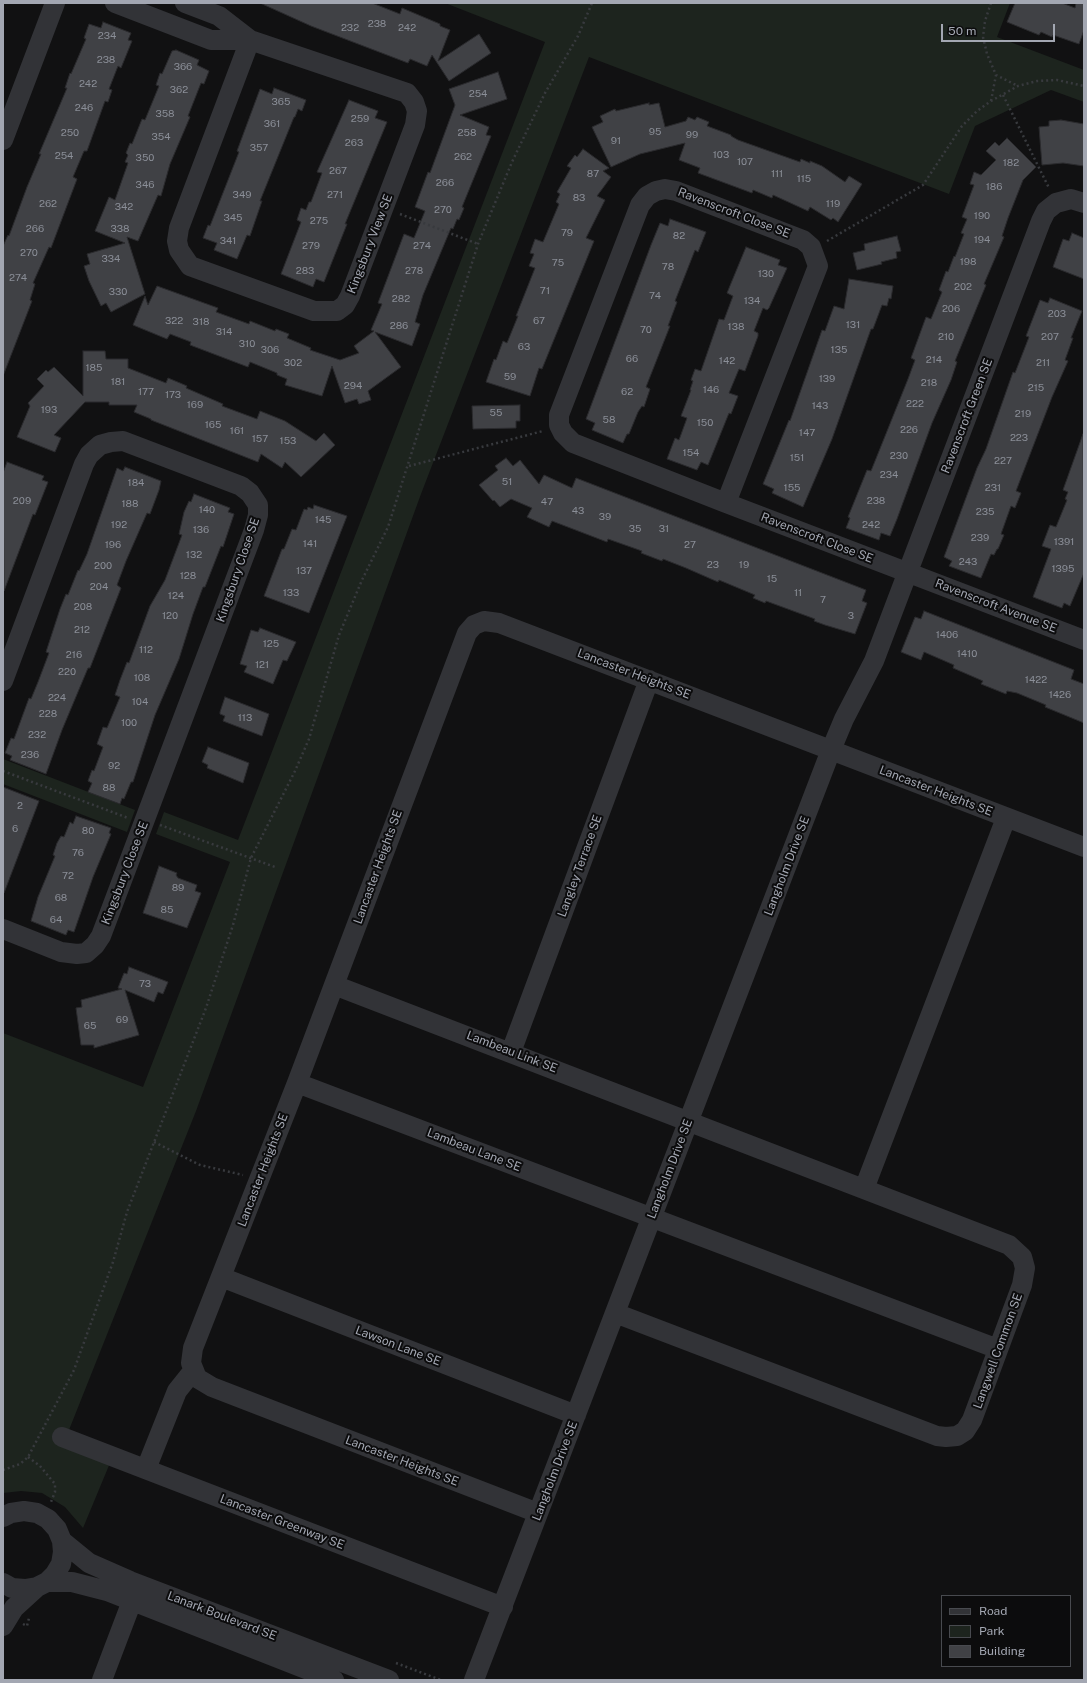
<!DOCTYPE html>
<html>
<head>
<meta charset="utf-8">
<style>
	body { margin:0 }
	#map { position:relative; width:1087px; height:1683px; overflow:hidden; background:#111112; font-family:"Public Sans",sans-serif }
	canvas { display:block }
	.frame { position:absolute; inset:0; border:4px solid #a3a7b2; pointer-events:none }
	.legend { position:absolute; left:941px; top:1595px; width:130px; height:72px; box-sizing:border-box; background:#0c0c0d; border:1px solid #484a4f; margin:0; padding:5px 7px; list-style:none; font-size:12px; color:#a3a7b2 }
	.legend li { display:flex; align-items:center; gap:8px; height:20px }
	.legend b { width:20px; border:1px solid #484a4f }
	.scale { position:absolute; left:941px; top:24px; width:114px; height:18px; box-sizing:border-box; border:2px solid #a3a7b2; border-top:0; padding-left:5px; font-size:12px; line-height:14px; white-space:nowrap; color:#a3a7b2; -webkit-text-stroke:3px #0c0c0d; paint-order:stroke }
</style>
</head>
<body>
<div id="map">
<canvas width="1087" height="1683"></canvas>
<div class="frame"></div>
<ul class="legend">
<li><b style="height:5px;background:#323337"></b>Road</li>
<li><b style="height:11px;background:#1d241e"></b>Park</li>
<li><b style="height:11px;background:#404145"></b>Building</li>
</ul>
<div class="scale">50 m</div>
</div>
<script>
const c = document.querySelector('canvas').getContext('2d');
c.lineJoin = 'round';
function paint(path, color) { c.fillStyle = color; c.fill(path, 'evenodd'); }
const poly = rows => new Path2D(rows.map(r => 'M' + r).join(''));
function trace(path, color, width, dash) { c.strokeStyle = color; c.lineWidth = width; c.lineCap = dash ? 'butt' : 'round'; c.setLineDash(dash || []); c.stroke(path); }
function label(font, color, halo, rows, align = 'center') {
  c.font = font + ' "Public Sans",sans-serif'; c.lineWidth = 4; c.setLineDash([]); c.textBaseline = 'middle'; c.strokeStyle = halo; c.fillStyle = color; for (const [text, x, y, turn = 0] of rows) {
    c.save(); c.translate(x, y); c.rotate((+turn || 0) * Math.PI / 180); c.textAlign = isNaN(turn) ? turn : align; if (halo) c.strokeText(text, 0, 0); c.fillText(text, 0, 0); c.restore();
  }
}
const green = poly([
	[445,3,1010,3,997,37,1084,70,1084,102,1051,90,975,126,949,194,589,57,421,494,196,1111,63,1445,110,1463,83,1528,65,1507,42,1493,21,1491,3,1493,3,1033,143,1087,230,862,156,834,164,812,238,840,545,42],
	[3,759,135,810,127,832,3,784]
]);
const building = poly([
	[260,3,372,3,400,14,402,8,440,24,440,26,450,30,438,61,479,34,491,53,449,81,432,55,427,66,410,59,408,63,311,26,260,3],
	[1015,3,1062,3,1075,8,1076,3,1084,3,1084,30,1079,44,1053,35,1052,37,1041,32,1039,35,1007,22,1015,3],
	[103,22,131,33,128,40,132,41,121,68,118,66,109,89,112,90,108,102,105,101,87,151,84,151,73,177,77,179,51,248,49,247,33,283,35,284,30,300,32,301,3,376,3,246,8,235,9,236,27,187,41,154,39,154,67,88,65,88,70,73,71,74,86,39,84,38,89,24,101,28,103,22],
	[176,50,199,60,197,65,209,71,204,84,201,83,188,116,190,117,170,164,161,196,158,195,138,241,127,237,145,294,111,312,106,303,101,306,89,281,84,266,90,264,87,254,125,243,95,231,109,197,115,200,128,163,125,162,128,155,126,153,130,143,132,144,142,119,145,120,159,86,156,85,160,73,162,74,172,51,176,50],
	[498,72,507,99,460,115,489,127,486,135,491,136,462,207,464,208,459,220,457,219,453,229,451,228,423,295,415,322,420,324,412,346,375,332,401,367,368,391,371,400,359,404,357,399,345,403,332,366,322,396,285,385,287,379,277,375,277,373,250,362,248,367,190,345,191,342,170,334,167,339,133,325,145,296,148,305,157,286,218,308,216,312,249,324,250,321,275,331,276,329,289,334,287,338,311,348,310,350,340,360,359,353,354,346,374,331,371,330,382,304,378,303,404,234,414,238,425,211,415,207,428,172,430,173,455,105,449,89,498,72],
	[274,88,306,100,302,111,298,109,295,117,294,117,260,201,262,201,250,236,247,235,237,259,214,250,217,243,203,238,208,225,210,226,239,152,237,151,260,89,272,94,274,88],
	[349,100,378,111,375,118,387,122,345,224,347,224,324,282,316,279,313,287,281,274,301,222,297,220,301,208,306,210,309,202,311,202,322,173,317,172,349,100],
	[649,103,649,105,659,103,665,127,686,121,688,117,695,120,697,117,709,122,707,126,731,135,731,136,738,140,800,162,801,159,810,163,810,161,822,166,845,182,849,176,862,184,838,222,833,218,831,220,810,207,808,211,773,195,772,198,753,190,752,193,698,173,700,168,679,160,685,143,640,154,611,167,592,127,603,122,600,116,615,109,616,111,649,103],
	[1061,120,1084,124,1084,166,1063,163,1042,165,1039,127,1049,126,1049,121,1061,120],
	[1007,138,1036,167,1023,180,1008,218,1002,236,1004,237,984,284,986,285,955,361,957,362,951,380,932,423,897,519,890,536,881,533,879,540,846,528,850,518,848,517,867,470,871,471,908,379,915,360,911,358,926,317,931,319,942,292,939,290,946,271,948,272,954,256,955,257,964,234,961,233,967,219,962,217,974,185,970,184,974,172,981,175,996,160,986,151,995,142,999,146,1007,138],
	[583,149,609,168,603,171,611,177,597,196,605,200,586,238,594,241,542,369,539,368,530,396,486,382,494,359,496,360,503,341,507,343,518,316,516,316,535,268,529,266,534,254,530,253,535,239,543,242,559,204,556,202,560,194,557,192,571,168,567,166,575,155,577,157,583,149],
	[670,219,706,232,698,252,695,250,675,301,677,302,668,326,670,326,646,387,650,389,644,407,642,406,638,412,629,434,627,434,623,443,592,430,595,423,586,419,651,245,660,223,668,226,670,219],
	[1072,233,1084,238,1084,279,1053,267,1063,239,1069,241,1072,233],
	[897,236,901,251,896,252,897,258,881,262,882,264,857,270,853,253,865,250,864,244,897,236],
	[746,247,780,260,778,265,787,268,769,308,767,310,763,308,754,331,758,333,758,336,745,371,739,369,729,393,738,396,731,414,729,413,708,465,701,462,697,470,667,459,675,438,679,440,687,418,681,416,691,390,690,390,693,381,691,380,695,369,701,371,719,319,724,320,733,296,727,293,746,247],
	[849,279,893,286,891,299,889,298,887,306,882,305,873,329,871,329,832,439,803,507,772,493,774,489,763,484,789,420,790,421,822,330,825,331,834,306,844,309,849,279],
	[1050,298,1082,311,1071,338,1073,338,1065,360,1068,361,1052,397,1016,491,1021,493,1015,508,1011,506,1001,534,1004,535,998,549,997,549,994,555,991,554,981,578,949,566,952,561,944,557,977,468,986,449,1013,372,1015,373,1029,337,1026,336,1040,300,1048,303,1050,298],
	[83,351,105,351,106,359,128,359,128,368,166,383,168,378,180,383,187,386,186,388,223,404,222,406,257,419,260,411,285,421,316,441,324,433,335,445,301,477,285,462,282,468,261,454,258,462,151,420,151,419,134,412,137,405,109,405,109,402,85,402,54,435,61,438,55,452,17,437,30,406,28,403,44,386,37,379,46,370,48,372,54,367,83,396,83,351],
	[520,405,520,421,516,421,516,428,473,429,472,406,520,405],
	[1083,434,1084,573,1070,606,1064,603,1062,608,1033,597,1051,549,1042,546,1050,525,1056,527,1067,500,1065,499,1068,492,1063,490,1083,434],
	[506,458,513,466,520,460,539,484,544,475,572,488,576,478,866,590,862,601,867,603,855,634,825,625,814,621,815,619,766,601,765,603,753,598,755,595,719,580,718,582,686,568,663,559,662,561,641,553,642,551,608,539,607,542,552,521,549,527,527,517,532,508,511,499,500,507,494,500,493,501,479,485,498,470,495,466,506,458],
	[7,462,44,476,42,480,48,482,35,515,33,514,4,591,3,473,7,462],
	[125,467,161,481,159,490,150,514,147,513,126,561,117,585,121,588,90,668,88,668,62,730,46,774,10,760,12,756,5,753,11,738,14,739,29,698,31,699,38,682,49,653,46,652,60,609,66,594,68,595,78,570,79,571,87,554,117,468,123,471,125,467],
	[194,494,230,508,228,512,234,514,223,547,221,546,205,587,203,587,193,614,179,659,155,715,133,782,131,782,124,799,122,798,120,804,88,792,92,783,88,781,92,770,94,771,103,747,97,744,103,727,107,728,120,697,115,695,120,680,127,662,129,663,150,606,165,580,182,535,179,534,184,512,189,501,191,502,194,494],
	[314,505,347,516,309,613,264,596,282,549,284,549,292,529,296,530,304,509,307,510,308,507,313,509,314,505],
	[924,611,1074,670,1071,679,1084,684,1084,723,1045,707,1046,705,1017,693,1007,691,1006,694,981,684,983,681,953,668,954,665,924,652,921,660,901,652,915,617,921,619,924,611],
	[260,628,296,642,287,661,283,660,273,684,244,672,247,666,240,664,251,630,258,632,260,628],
	[225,697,269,714,262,736,223,721,225,716,220,714,220,712,225,697],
	[208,747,249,763,243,783,207,768,208,765,202,762,208,747],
	[3,787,39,801,4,893,3,893,3,787],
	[76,816,111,828,109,833,111,834,93,877,74,932,68,930,66,935,31,921,38,897,55,856,53,855,57,843,61,836,64,837,70,822,73,824,76,816],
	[159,866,177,873,176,875,178,878,197,885,195,891,201,893,187,928,143,913,159,866],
	[129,967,168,982,163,994,158,992,154,1002,125,990,139,1035,94,1048,94,1045,81,1045,76,1008,82,1007,81,1000,122,989,118,988,124,973,127,974,129,967]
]);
const path = poly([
	[991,3,985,21,983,37,987,54,996,75,1018,86],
	[1003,95,1049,188],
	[991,101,996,75],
	[400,214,478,244],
	[827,241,923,185,962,126,977,111,991,101,1018,86,1037,81,1057,80,1084,86],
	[409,466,543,431],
	[3,771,128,818],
	[160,825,275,867],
	[154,1142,200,1165,243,1175],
	[28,1457,40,1466,55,1484,55,1492,51,1502],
	[3,1470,20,1464,28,1457,74,1370,113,1262,127,1212,206,1008,233,925,251,858,295,771,309,739,339,635,362,580,388,527,478,244,512,162,545,93,578,36,592,3],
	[23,1624,27,1626,29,1618],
	[396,1663,441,1680]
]);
const minor = poly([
	[115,3,211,40,250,40,407,93,414,102,417,111,415,125,350,296,345,305,337,311,314,311,190,266,179,250,177,241,179,228,250,40],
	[185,3,219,16,250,40],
	[3,140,55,3],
	[726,503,573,443,563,433,559,425,559,415,640,205,647,196,656,191,665,189,676,191,803,240,811,247,818,266,726,503,1084,640],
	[3,681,84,464,89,455,100,445,111,442,123,441,241,486,250,493,258,505,258,515,254,530,101,936,95,945,86,953,77,954,61,952,3,929],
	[334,985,1009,1245,1022,1257,1025,1268,1022,1285,972,1420,965,1431,957,1436,946,1437,937,1436,615,1313],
	[511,1052,649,680],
	[297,1083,998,1349],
	[864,1189,1006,818],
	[221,1277,576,1415],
	[62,1437,503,1607],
	[146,1469,177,1391,193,1371],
	[538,1513,212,1387,197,1378,191,1363,193,1348,297,1083,467,633,474,625,484,621,499,623,1084,847],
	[3,1517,11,1513,24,1511,37,1513,48,1519,57,1529,62,1541,63,1552,61,1564,55,1574,47,1582,37,1587,25,1589,12,1588,3,1583],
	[62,1541,89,1563,130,1581,389,1680],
	[47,1582,72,1582,107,1591,334,1680],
	[3,1626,14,1608,37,1587],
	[102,1680,132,1601],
	[474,1680,831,750,844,719,874,661,1041,221,1046,211,1056,203,1071,199,1084,203]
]);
const numberNames = [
	["238",377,24],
	["232",350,28],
	["242",407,28],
	["234",107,36],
	["238",106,60],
	["366",183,67],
	["242",88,84],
	["362",179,90],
	["254",478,94],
	["365",281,102],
	["246",84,108],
	["358",165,114],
	["259",360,119],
	["361",272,124],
	["95",655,132],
	["250",70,133],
	["258",467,133],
	["99",692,135],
	["354",161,137],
	["91",616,141],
	["263",354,143],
	["357",259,148],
	["103",721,155],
	["254",64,156],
	["262",463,157],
	["350",145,158],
	["107",745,162],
	["182",1011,163],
	["267",338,171],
	["87",593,174],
	["111",777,174],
	["115",804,179],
	["266",445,183],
	["346",145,185],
	["186",994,187],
	["349",242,195],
	["271",335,195],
	["83",579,198],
	["262",48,204],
	["119",833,204],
	["342",124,207],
	["270",443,210],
	["190",982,216],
	["345",233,218],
	["275",319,221],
	["266",35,229],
	["338",120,229],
	["79",567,233],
	["82",679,236],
	["194",982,240],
	["341",228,241],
	["279",311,246],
	["274",422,246],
	["270",29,253],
	["334",111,259],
	["198",968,262],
	["75",558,263],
	["78",668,267],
	["283",305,271],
	["278",414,271],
	["130",766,274],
	["274",18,278],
	["202",963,287],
	["71",545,291],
	["330",118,292],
	["74",655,296],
	["282",401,299],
	["134",752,301],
	["206",951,309],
	["203",1057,314],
	["322",174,321],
	["67",539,321],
	["318",201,322],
	["131",853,325],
	["286",399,326],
	["138",736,327],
	["70",646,330],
	["314",224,332],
	["210",946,337],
	["207",1050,337],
	["310",247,344],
	["63",524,347],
	["306",270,350],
	["135",839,350],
	["66",632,359],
	["214",934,360],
	["142",727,361],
	["302",293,363],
	["211",1043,363],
	["185",94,368],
	["59",510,377],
	["139",827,379],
	["181",118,382],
	["218",929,383],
	["294",353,386],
	["215",1036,388],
	["146",711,390],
	["177",146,392],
	["62",627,392],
	["173",173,395],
	["222",915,404],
	["169",195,405],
	["143",820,406],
	["193",49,410],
	["55",496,413],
	["219",1023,414],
	["58",609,420],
	["150",705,423],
	["165",213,425],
	["226",909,430],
	["161",237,431],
	["147",807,433],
	["223",1019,438],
	["157",260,439],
	["153",288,441],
	["154",691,453],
	["230",899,456],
	["151",797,458],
	["227",1003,461],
	["234",889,475],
	["51",507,482],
	["184",136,483],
	["155",792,488],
	["231",993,488],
	["209",22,501],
	["238",876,501],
	["47",547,502],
	["188",130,504],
	["140",207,510],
	["43",578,511],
	["235",985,512],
	["39",605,517],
	["145",323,520],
	["192",119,525],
	["242",871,525],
	["35",635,529],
	["31",664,529],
	["136",201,530],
	["239",980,538],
	["1391",1064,542],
	["141",310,544],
	["196",113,545],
	["27",690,545],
	["132",194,555],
	["243",968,562],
	["23",713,565],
	["19",744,565],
	["200",103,566],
	["1395",1063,569],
	["137",304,571],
	["128",188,576],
	["15",772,579],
	["204",99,587],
	["133",291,593],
	["11",798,593],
	["124",176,596],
	["7",823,600],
	["208",83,607],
	["120",170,616],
	["3",851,616],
	["212",82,630],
	["1406",947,635],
	["125",271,644],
	["112",146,650],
	["1410",967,654],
	["216",74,655],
	["121",262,665],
	["220",67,672],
	["108",142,678],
	["1422",1036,680],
	["1426",1060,695],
	["224",57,698],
	["104",140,702],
	["228",48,714],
	["113",245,718],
	["100",129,723],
	["232",37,735],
	["236",30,755],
	["92",114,766],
	["88",109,788],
	["2",20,806],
	["6",15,829],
	["80",88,831],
	["76",78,853],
	["72",68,876],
	["89",178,888],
	["68",61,898],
	["85",167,910],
	["64",56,920],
	["73",145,984],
	["69",122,1020],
	["65",90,1026]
];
const streetNames = [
	["Ravenscroft Close SE",734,213,21],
	["Kingsbury View SE",370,244,-69],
	["Ravenscroft Green SE",967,416,-69],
	["Ravenscroft Close SE",817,538,21],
	["Kingsbury Close SE",238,570,-71],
	["Ravenscroft Avenue SE",996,606,21],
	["Lancaster Heights SE",634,674,21],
	["Lancaster Heights SE",936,791,21],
	["Langley Terrace SE",580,866,-70],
	["Langholm Drive SE",787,866,-69],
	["Lancaster Heights SE",378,867,-70],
	["Kingsbury Close SE",125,873,-69],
	["Lambeau Link SE",512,1052,21],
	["Lambeau Lane SE",474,1150,21],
	["Langholm Drive SE",670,1169,-69],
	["Lancaster Heights SE",263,1170,-69],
	["Lawson Lane SE",398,1346,21],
	["Langwell Common SE",998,1351,-70],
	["Lancaster Heights SE",402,1461,21],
	["Langholm Drive SE",555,1471,-69],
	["Lancaster Greenway SE",282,1522,21],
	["Lanark Boulevard SE",222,1616,21]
];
paint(green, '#1d241e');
paint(building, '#404145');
trace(building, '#2b2b2e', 1);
trace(path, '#383a3e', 2.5, [2, 3]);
trace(minor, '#323337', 20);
label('10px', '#8a8e97', null, numberNames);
label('12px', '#a3a7b2', '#0c0c0d', streetNames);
</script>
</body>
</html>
